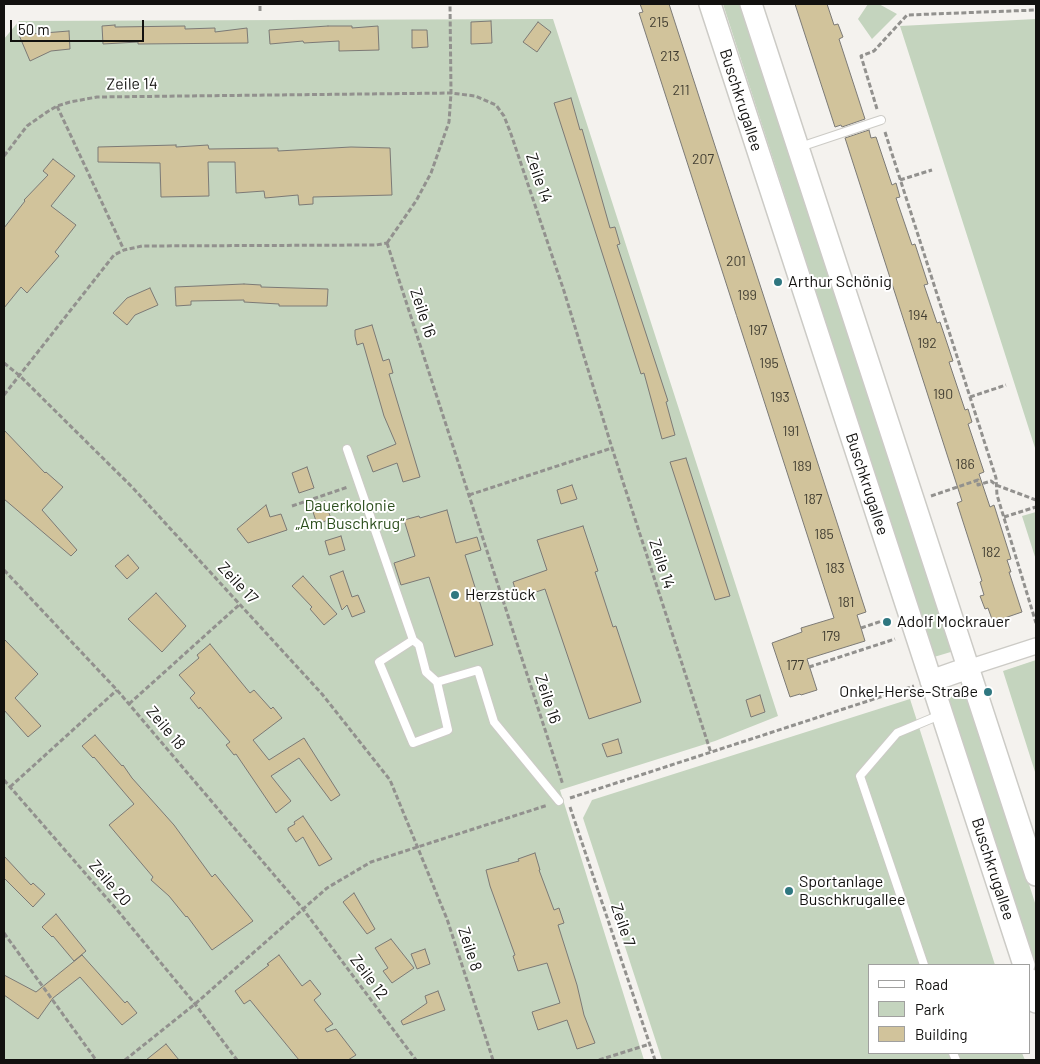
<!DOCTYPE html>
<html>
<head>
<meta charset="utf-8">
<style>
	body { margin:0 }
	#map { position:relative; width:1040px; height:1064px; overflow:hidden; background:#f4f2ee; font-family:Barlow,sans-serif }
	canvas { display:block }
	.frame { position:absolute; inset:0; border:5px solid #12110f; pointer-events:none }
	.legend { position:absolute; left:868px; top:964px; width:162px; height:90px; box-sizing:border-box; background:#fff; border:1px solid #a0a09f; margin:0; padding:6px 9px; list-style:none; font-size:15px; color:#12110f }
	.legend li { display:flex; align-items:center; gap:10px; height:25px }
	.legend b { width:25px; border:1px solid #a0a09f }
	.scale { position:absolute; left:10px; top:20px; width:134px; height:22px; box-sizing:border-box; border:2px solid #12110f; border-top:0; padding-left:6px; font-size:15px; line-height:18px; white-space:nowrap; color:#12110f; -webkit-text-stroke:4px #fff; paint-order:stroke }
</style>
</head>
<body>
<div id="map">
<canvas width="1040" height="1064"></canvas>
<div class="frame"></div>
<ul class="legend">
<li><b style="height:6px;background:#fff"></b>Road</li>
<li><b style="height:14px;background:#c4d4be"></b>Park</li>
<li><b style="height:14px;background:#d1c39b"></b>Building</li>
</ul>
<div class="scale">50 m</div>
</div>
<script>
const c = document.querySelector('canvas').getContext('2d');
c.lineJoin = 'round';
function paint(path, color) { c.fillStyle = color; c.fill(path, 'evenodd'); }
const poly = rows => new Path2D(rows.map(r => 'M' + r).join(''));
function trace(path, color, width, dash) { c.strokeStyle = color; c.lineWidth = width; c.lineCap = dash ? 'butt' : 'round'; c.setLineDash(dash || []); c.stroke(path); }
function label(font, color, halo, rows, align = 'center') {
  c.font = font + ' Barlow,sans-serif'; c.lineWidth = 4; c.setLineDash([]); c.textBaseline = 'middle'; c.strokeStyle = halo; c.fillStyle = color; for (const [text, x, y, turn = 0] of rows) {
    c.save(); c.translate(x, y); c.rotate((+turn || 0) * Math.PI / 180); c.textAlign = isNaN(turn) ? turn : align; if (halo) c.strokeText(text, 0, 0); c.fillText(text, 0, 0); c.restore();
  }
}
const green = poly([
	[723,4,739,4,756,42,954,651,934,657],
	[868,4,879,4,897,14,872,39,858,19],
	[553,19,778,716,715,741,560,790,644,1060,4,1060,4,39,19,21],
	[1036,19,1036,451,900,26],
	[1036,512,1036,560,1022,516],
	[1036,660,1036,775,1003,671],
	[967,691,1036,906,1036,976,947,698],
	[910,699,995,965,869,965,869,1053,1022,1053,1025,1060,662,1060,583,818,592,800]
]);
const building = poly([
	[640,4,669,4,866,612,857,615,865,641,807,659,817,690,801,695,800,694,790,697,772,643,802,632,801,628,834,618,639,13,643,12,640,4],
	[795,4,827,4,834,25,838,24,843,37,839,39,865,119,842,127,841,125,835,127,795,4],
	[491,21,492,43,471,44,471,22,491,21],
	[538,22,551,32,537,52,523,42,538,22],
	[115,25,115,27,185,26,185,29,215,28,215,32,247,28,248,43,138,44,138,42,103,44,102,26,115,25],
	[328,26,352,26,352,28,378,26,379,50,339,51,339,41,304,43,303,41,270,44,269,30,328,26],
	[412,30,427,30,428,47,412,48,412,30],
	[69,31,70,49,51,51,30,61,19,35,69,31],
	[571,98,580,130,582,129,610,228,615,227,620,244,617,245,668,401,666,402,675,435,662,439,644,373,641,374,554,103,571,98],
	[869,130,871,138,876,137,892,185,896,183,900,197,896,198,912,245,915,244,928,284,924,285,937,323,940,322,953,361,949,362,965,410,968,409,972,422,968,424,984,472,979,474,990,507,994,505,1011,559,1007,560,1011,572,1009,572,1022,612,993,622,988,608,985,609,980,596,984,595,980,582,982,581,957,503,962,501,845,138,869,130],
	[176,145,176,147,208,145,209,149,278,148,278,151,351,147,390,148,392,195,313,197,313,204,299,205,298,195,265,198,264,191,236,193,235,162,208,162,209,196,161,197,160,163,98,162,98,147,176,145],
	[53,159,75,176,51,206,76,225,55,252,59,256,27,293,21,287,4,308,4,228,25,201,24,200,48,175,43,171,53,159],
	[244,284,261,285,261,287,328,289,327,306,279,306,279,304,244,302,244,300,191,301,191,305,176,306,175,287,244,284],
	[150,288,158,305,135,315,127,325,113,313,127,298,150,288],
	[372,325,383,361,389,359,393,373,389,374,420,477,403,482,397,463,373,472,367,456,396,444,384,416,363,343,357,345,355,336,355,330,372,325],
	[4,430,45,473,46,472,63,487,42,510,77,550,71,556,4,499,4,430],
	[686,458,730,596,715,600,670,462,686,458],
	[307,467,314,488,299,493,292,473,307,467],
	[572,485,577,499,561,504,557,490,572,485],
	[325,501,331,519,317,524,311,506,325,501],
	[266,505,270,517,281,514,287,530,248,543,237,529,266,505],
	[447,510,456,543,477,537,481,550,465,555,493,645,455,657,429,577,401,585,394,563,415,556,404,520,419,516,420,518,447,510],
	[583,526,598,571,595,572,613,627,616,626,641,702,589,719,545,589,518,598,513,582,547,570,537,540,583,526],
	[341,536,345,550,329,555,325,541,341,536],
	[128,555,139,568,127,579,115,566,128,555],
	[343,571,352,597,358,595,365,612,352,617,347,605,342,610,330,576,343,571],
	[303,576,337,614,324,625,310,609,312,607,292,586,303,576],
	[156,593,186,626,162,652,128,619,156,593],
	[4,639,38,674,15,698,41,726,28,737,4,710,4,639],
	[210,644,250,693,254,690,271,709,273,707,282,718,253,740,269,760,304,738,340,795,331,801,299,758,271,776,291,801,276,813,236,754,234,755,226,745,230,742,200,707,199,709,190,698,195,693,179,675,199,658,197,655,210,644],
	[760,695,765,712,751,717,746,700,760,695],
	[95,735,122,766,123,765,132,778,174,825,212,877,215,874,253,921,212,950,187,916,186,917,169,896,151,880,153,877,109,825,134,804,94,757,93,758,82,746,95,735],
	[618,739,622,753,607,757,602,744,618,739],
	[303,816,332,859,319,866,303,837,296,842,288,830,288,828,295,824,294,822,303,816],
	[535,853,540,870,539,870,554,910,559,908,564,923,558,925,577,985,584,1015,595,1043,577,1049,567,1020,538,1030,532,1012,560,1003,547,963,518,971,513,956,515,955,490,886,486,870,519,861,518,859,535,853],
	[4,856,31,885,33,883,45,894,33,907,4,878,4,856],
	[354,893,375,929,367,934,343,902,354,893],
	[56,914,86,951,74,961,53,936,52,937,42,927,56,914],
	[391,939,414,968,392,983,383,971,388,968,375,948,391,939],
	[425,949,430,964,417,969,411,954,425,949],
	[82,955,125,1003,127,1001,137,1013,122,1025,80,977,53,998,38,1019,4,995,4,975,36,992,82,955],
	[279,955,302,986,310,980,321,994,314,1000,333,1024,325,1029,327,1032,336,1029,356,1055,348,1060,299,1060,250,1000,244,1004,235,991,269,965,267,964,279,955],
	[438,991,445,1010,403,1025,401,1021,427,1003,425,996,438,991],
	[166,1044,179,1060,146,1060,166,1044]
]);
const path = poly([
	[260,11,260,4],
	[57,106,124,250],
	[877,109,861,56,874,51,907,15,1036,10],
	[885,132,996,478,997,495,1036,623],
	[4,156,27,126,47,112,57,106,70,102,97,97,451,93,475,96,496,105,504,116,511,134,564,291,612,448,711,753],
	[900,180,932,170],
	[387,243,563,785],
	[387,243,416,201,431,173,449,122,451,93,450,4],
	[4,363,20,376,133,488,322,694,390,780,447,919,493,1060],
	[4,395,114,255,124,250,142,246,376,245,387,243],
	[970,397,1006,385],
	[469,495,612,448],
	[931,496,978,480,978,485,991,481,996,485,1036,500],
	[292,506,348,487],
	[1004,517,1036,507],
	[4,570,117,690,303,909,416,1060],
	[861,628,888,619],
	[809,667,895,639],
	[129,704,240,604],
	[4,780,118,911,195,1004,237,1060],
	[10,787,117,690],
	[570,798,914,686],
	[570,807,655,1060],
	[4,933,96,1060],
	[125,1060,195,1004,327,888,371,862,548,805],
	[599,1060,650,1044]
]);
const service = poly([
	[800,147,881,120],
	[347,449,413,640],
	[437,682,426,672,419,645,413,640,379,662,413,743,448,730,437,682,478,670,494,722,559,801],
	[924,965,860,776,897,733,940,715],
	[953,1053,956,1060]
]);
const minor = poly([
	[968,668,1036,646]
]);
const secondary = poly([
	[710,4,1024,965],
	[751,4,1036,875],
	[931,681,968,668],
	[1029,979,1036,1002]
]);
const markers = [
	[778,282,5,"#2f7780"],
	[455,595,5,"#2f7780"],
	[887,622,5,"#2f7780"],
	[988,692,5,"#2f7780"],
	[789,891,5,"#2f7780"]
];
const numberNames = [
	["215",659,22],
	["213",670,56],
	["211",681,90],
	["207",703,159],
	["201",736,261],
	["199",747,295],
	["194",918,315],
	["197",758,330],
	["192",927,343],
	["195",769,363],
	["190",943,394],
	["193",780,397],
	["191",791,431],
	["186",965,464],
	["189",802,466],
	["187",813,499],
	["185",824,534],
	["182",991,552],
	["183",835,568],
	["181",846,602],
	["179",831,636],
	["177",795,665]
];
const streetNames = [
	["Zeile 14",132,84,-1],
	["Buschkrugallee",741,100,72],
	["Zeile 14",539,178,71],
	["Zeile 16",423,313,72],
	["Buschkrugallee",867,484,72],
	["Zeile 14",662,564,72],
	["Zeile 17",238,583,47],
	["Zeile 16",548,699,72],
	["Zeile 18",166,728,50],
	["Buschkrugallee",993,869,72],
	["Zeile 20",110,883,49],
	["Zeile 7",623,925,71],
	["Zeile 8",470,949,72],
	["Zeile 12",369,977,53]
];
const poiNames = [
	["Arthur Schönig",788,282],
	["Herzstück",465,595],
	["Adolf Mockrauer",897,622],
	["Onkel-Herse-Straße",978,692,"right"],
	["Sportanlage",799,882],
	["Buschkrugallee",799,900]
];
const parkNames = [
	["Dauerkolonie",350,506],
	["„Am Buschkrug“",350,524]
];
paint(green, '#c4d4be');
paint(building, '#d1c39b');
trace(building, '#7c7a76', 1);
trace(service, '#cccbc6', 10);
trace(minor, '#cccbc6', 18);
trace(secondary, '#cccbc6', 24);
trace(path, '#92918e', 3, [5, 2.5]);
trace(service, '#fff', 8);
trace(minor, '#fff', 15);
trace(secondary, '#fff', 21);
for (const [x, y, r, color] of markers) { const dot = new Path2D(); dot.arc(x, y, r, 0, 2 * Math.PI); c.fillStyle = color; c.fill(dot); trace(dot, '#fff', 2); }
label('14px', '#423e32', null, numberNames);
label('16px', '#12110f', '#fff', streetNames);
label('16px', '#12110f', '#fff', poiNames, 'left');
label('16px', '#2c4e1d', '#fff', parkNames);
</script>
</body>
</html>
